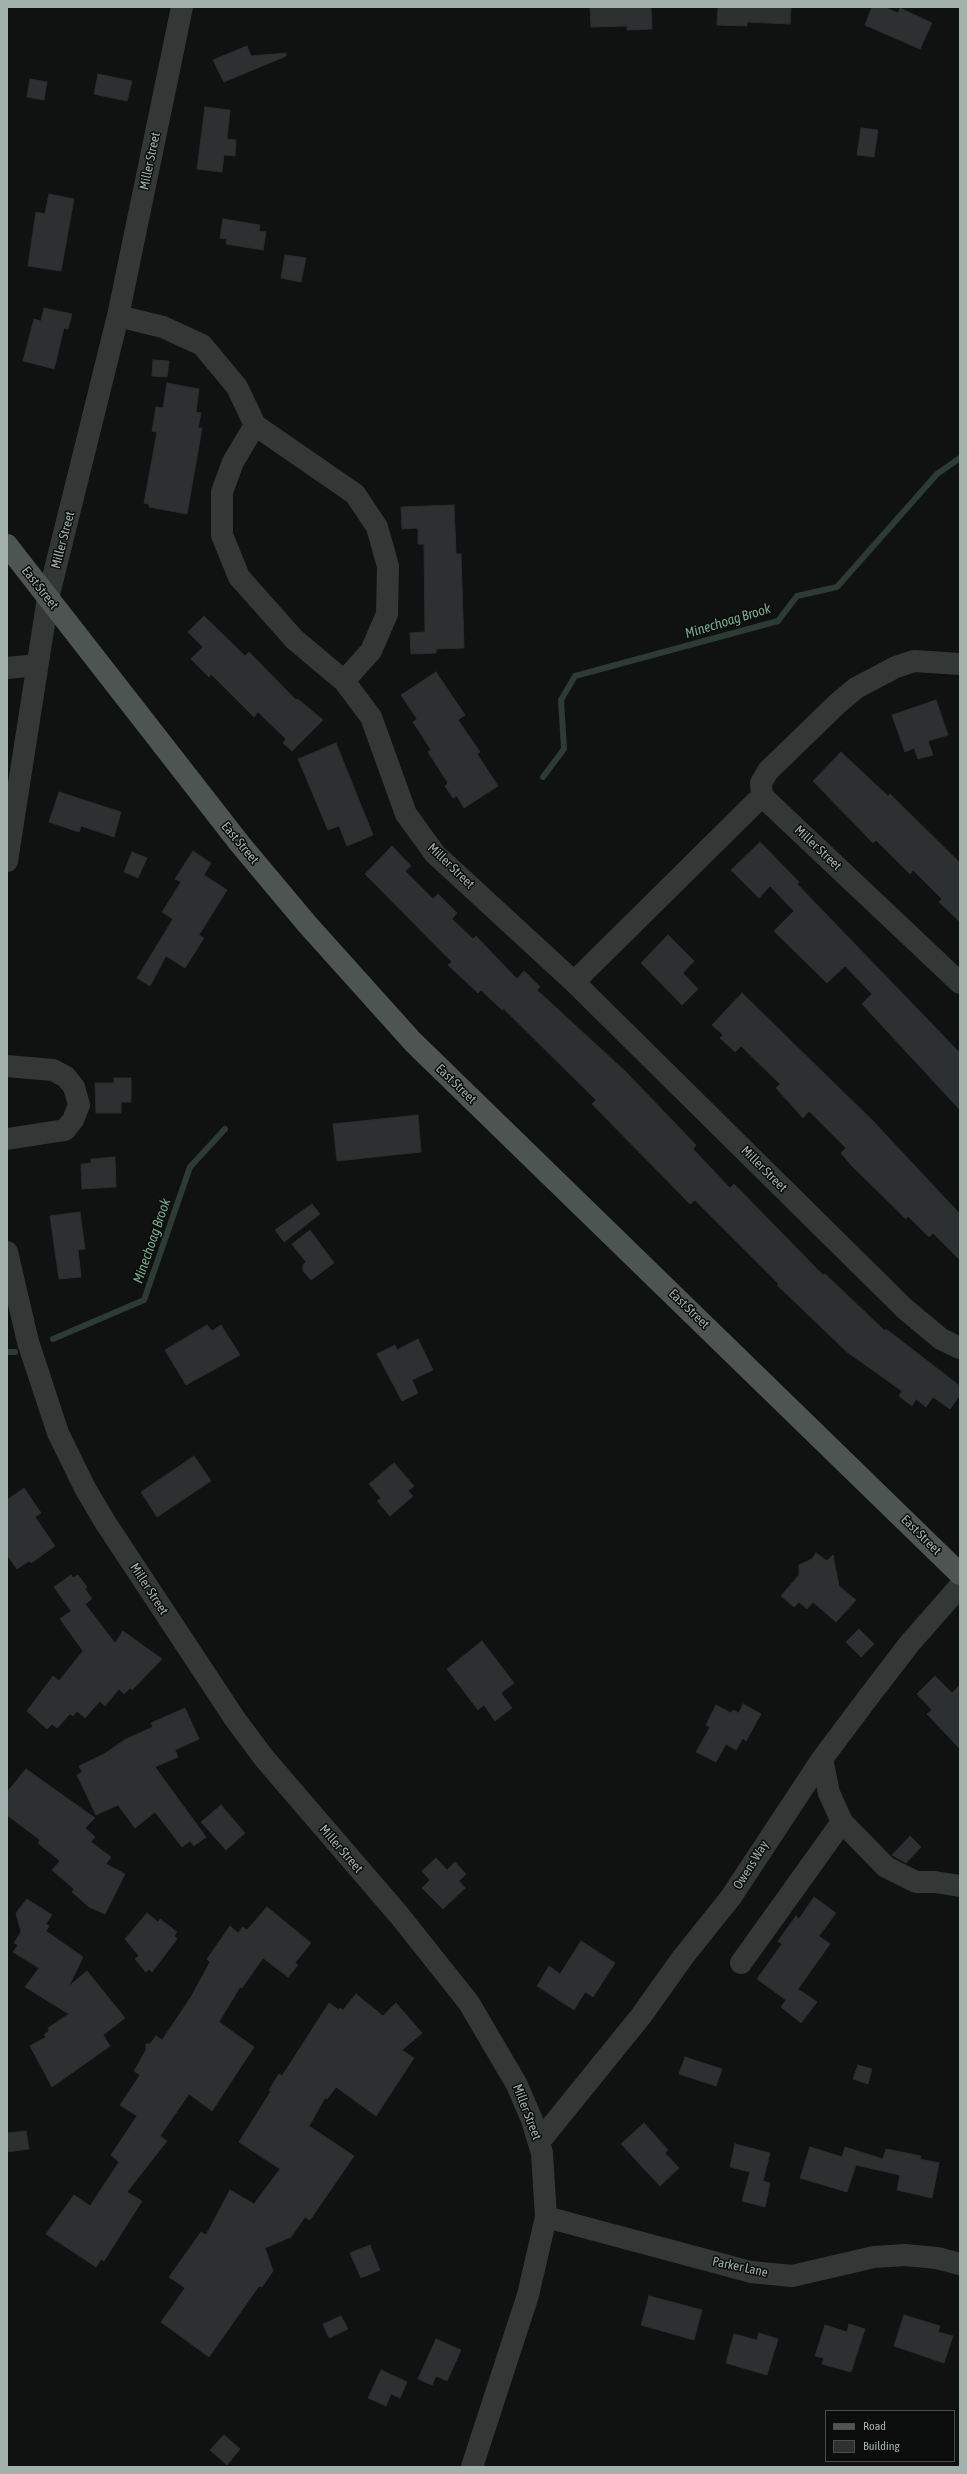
<!DOCTYPE html>
<html>
<head>
<meta charset="utf-8">
<style>
	body { margin:0 }
	#map { position:relative; width:967px; height:2474px; overflow:hidden; background:#101111; font-family:"Asap Condensed",sans-serif }
	canvas { display:block }
	.frame { position:absolute; inset:0; border:8px solid #a2b1ac; pointer-events:none }
	.legend { position:absolute; left:825px; top:2410px; width:130px; height:52px; box-sizing:border-box; background:#0b0c0c; border:1px solid #474e4c; margin:0; padding:5px 7px; list-style:none; font-size:12px; color:#a2b1ac }
	.legend li { display:flex; align-items:center; gap:8px; height:20px }
	.legend b { width:20px; border:1px solid #474e4c }
</style>
</head>
<body>
<div id="map">
<canvas width="967" height="2474"></canvas>
<div class="frame"></div>
<ul class="legend">
<li><b style="height:5px;background:#4d5553"></b>Road</li>
<li><b style="height:11px;background:#2d3030"></b>Building</li>
</ul>
</div>
<script>
const c = document.querySelector('canvas').getContext('2d');
c.lineJoin = 'round';
const poly = rows => new Path2D(rows.map(r => 'M' + r).join(''));
function trace(path, color, width, dash) { c.strokeStyle = color; c.lineWidth = width; c.lineCap = dash ? 'butt' : 'round'; c.setLineDash(dash || []); c.stroke(path); }
function paint(path, color) { c.fillStyle = color; c.fill(path, 'evenodd'); }
function label(font, color, halo, rows, align = 'center') {
  c.font = font + ' "Asap Condensed",sans-serif'; c.lineWidth = 3; c.setLineDash([]); c.textBaseline = 'middle'; c.strokeStyle = halo; c.fillStyle = color; for (const [text, x, y, turn = 0] of rows) {
    c.save(); c.translate(x, y); c.rotate((+turn || 0) * Math.PI / 180); c.textAlign = isNaN(turn) ? turn : align; if (halo) c.strokeText(text, 0, 0); c.fillText(text, 0, 0); c.restore();
  }
}
const stream = poly([
	[543,777,564,749,561,700,575,676,778,621,797,596,837,587,937,474,960,458],
	[53,1339,144,1300,190,1167,225,1129],
	[7,1352,15,1352]
]);
const building = poly([
	[590,7,651,7,652,29,627,30,627,26,591,27,590,7],
	[718,7,791,7,790,24,747,22,747,26,717,25,718,7],
	[872,7,884,7,898,13,900,8,932,23,920,49,865,25,872,7],
	[247,46,251,56,286,53,286,56,224,82,213,60,247,46],
	[98,74,132,81,127,101,94,94,98,74],
	[30,79,47,82,44,100,27,97,30,79],
	[205,107,230,110,227,139,236,140,235,156,224,155,222,172,197,169,205,107],
	[861,128,878,130,874,157,857,155,861,128],
	[49,194,74,199,61,271,28,266,36,212,45,214,49,194],
	[223,219,260,225,259,231,266,232,263,250,226,244,227,239,220,238,223,219],
	[285,255,306,258,301,282,281,278,285,255],
	[44,308,72,314,68,329,64,328,54,369,23,361,34,319,41,321,44,308],
	[153,360,169,361,167,377,152,376,153,360],
	[167,383,199,389,196,412,201,413,198,428,202,428,187,514,149,507,149,504,144,503,157,432,152,431,156,407,163,408,167,383],
	[454,505,456,554,461,554,464,648,436,649,436,653,411,654,410,633,425,632,424,544,418,544,418,528,402,529,401,507,454,505],
	[204,616,245,656,249,652,296,700,298,699,323,720,292,751,283,743,286,739,258,712,254,717,211,674,209,677,191,659,203,647,188,632,204,616],
	[436,672,465,715,458,720,480,752,477,754,498,786,464,808,457,796,453,798,445,786,448,783,428,752,431,750,413,722,417,719,401,695,436,672],
	[936,700,948,735,928,741,933,755,918,759,914,748,905,752,892,715,936,700],
	[336,743,373,835,347,846,339,826,328,830,298,759,336,743],
	[841,752,888,796,890,794,960,863,960,922,939,902,942,899,913,870,910,874,876,840,873,843,813,781,841,752],
	[59,792,121,812,114,837,81,826,79,832,49,822,59,792],
	[760,842,799,882,797,884,960,1053,960,1110,862,1004,872,994,845,966,827,983,774,931,794,911,770,886,759,898,731,870,760,842],
	[392,846,411,866,405,871,433,899,438,894,457,913,452,919,473,939,476,936,517,979,524,971,540,987,537,990,626,1072,696,1145,693,1149,730,1188,734,1184,823,1275,825,1274,885,1331,886,1329,960,1386,960,1395,950,1409,933,1397,926,1407,916,1399,912,1406,899,1396,902,1391,847,1352,777,1285,779,1284,695,1200,690,1204,592,1104,596,1100,504,1009,502,1010,481,990,478,993,448,965,452,962,365,874,392,846],
	[193,851,211,863,204,875,227,890,199,935,204,938,185,968,166,956,150,986,137,978,173,919,162,912,181,882,175,879,193,851],
	[132,852,147,858,138,878,124,872,132,852],
	[668,935,694,961,683,973,698,989,682,1005,641,963,668,935],
	[742,993,873,1121,960,1214,960,1260,933,1233,929,1237,908,1216,906,1219,853,1167,841,1153,846,1148,809,1111,803,1118,776,1088,780,1084,741,1046,735,1052,720,1038,723,1035,712,1025,742,993],
	[114,1078,131,1078,131,1102,121,1102,121,1113,96,1113,95,1083,114,1083,114,1078],
	[418,1115,421,1152,337,1161,333,1124,418,1115],
	[115,1157,116,1187,82,1189,81,1164,91,1163,91,1159,115,1157],
	[312,1204,320,1214,284,1242,275,1230,312,1204],
	[80,1212,85,1249,78,1250,81,1277,59,1279,50,1216,80,1212],
	[310,1230,334,1263,311,1280,303,1271,303,1265,306,1262,292,1244,310,1230],
	[207,1325,212,1331,221,1325,240,1355,186,1385,165,1350,207,1325],
	[418,1339,433,1370,412,1380,418,1393,402,1401,377,1354,395,1345,397,1350,418,1339],
	[194,1456,211,1481,157,1517,141,1492,194,1456],
	[394,1463,414,1486,408,1491,413,1496,390,1516,377,1501,381,1498,369,1484,394,1463],
	[24,1488,41,1513,35,1517,55,1546,31,1563,29,1561,17,1569,7,1555,7,1500,24,1488],
	[816,1553,827,1561,833,1555,839,1586,856,1600,836,1622,813,1602,807,1609,799,1602,794,1607,781,1596,799,1575,799,1565,812,1559,816,1553],
	[71,1575,73,1578,78,1575,87,1587,85,1589,92,1599,85,1604,115,1643,123,1631,162,1659,132,1690,130,1688,124,1694,119,1689,105,1706,100,1701,85,1718,77,1711,73,1716,70,1714,57,1728,52,1724,47,1729,27,1711,53,1676,59,1681,83,1651,60,1619,71,1611,54,1587,71,1575],
	[859,1629,874,1644,861,1657,846,1642,859,1629],
	[482,1641,514,1683,501,1693,512,1708,495,1721,484,1705,478,1710,447,1669,482,1641],
	[935,1676,952,1693,960,1685,960,1749,927,1714,932,1710,917,1694,935,1676],
	[743,1704,761,1714,746,1741,743,1738,736,1750,726,1744,716,1762,696,1752,710,1727,706,1725,716,1705,731,1713,733,1710,739,1713,743,1704],
	[185,1708,199,1739,175,1750,178,1757,155,1767,206,1837,194,1846,190,1841,182,1847,155,1812,135,1828,118,1805,96,1815,77,1775,82,1772,79,1766,104,1754,126,1739,153,1727,151,1723,185,1708],
	[26,1769,95,1818,85,1828,95,1837,91,1842,111,1857,106,1864,125,1874,105,1914,89,1907,72,1892,74,1889,52,1870,60,1861,38,1843,40,1840,7,1815,7,1792,26,1769],
	[221,1805,245,1833,226,1850,201,1822,221,1805],
	[910,1836,921,1847,906,1863,892,1855,910,1836],
	[436,1858,447,1870,455,1862,466,1874,459,1881,465,1888,443,1909,422,1888,430,1880,422,1871,436,1858],
	[814,1897,836,1913,819,1936,830,1944,798,1989,817,2002,801,2023,781,2007,786,2000,757,1979,782,1944,778,1941,796,1916,799,1919,814,1897],
	[27,1899,52,1915,46,1924,49,1926,46,1931,83,1957,69,1986,87,1971,125,2018,103,2035,110,2046,52,2087,30,2046,46,2037,44,2035,49,2031,48,2028,69,2014,25,1987,39,1968,13,1952,18,1945,14,1943,21,1932,16,1913,27,1899],
	[267,1907,311,1943,295,1963,298,1965,288,1977,263,1958,242,1988,240,1987,219,2022,254,2047,212,2111,189,2094,160,2136,167,2141,127,2192,142,2201,104,2261,101,2259,96,2267,46,2234,74,2195,90,2206,119,2162,111,2155,137,2116,120,2105,140,2075,134,2071,146,2050,146,2044,150,2044,156,2036,162,2040,191,1997,210,1962,207,1959,230,1926,238,1933,243,1927,247,1930,267,1907],
	[147,1913,158,1922,160,1919,177,1932,174,1936,177,1939,152,1972,149,1969,146,1972,135,1959,139,1956,125,1939,147,1913],
	[581,1941,615,1963,593,1997,585,1992,574,2010,537,1986,549,1966,560,1974,581,1941],
	[356,1994,383,2016,396,2003,422,2033,402,2050,414,2058,376,2116,336,2087,327,2099,325,2098,309,2126,354,2156,310,2220,305,2217,291,2237,265,2248,273,2271,262,2287,259,2286,209,2357,161,2322,185,2288,169,2277,201,2232,206,2235,230,2190,254,2204,280,2169,239,2142,271,2091,269,2090,279,2074,282,2076,329,2003,339,2010,340,2008,343,2010,356,1994],
	[685,2057,722,2069,716,2086,679,2074,685,2057],
	[858,2065,872,2069,868,2084,853,2079,858,2065],
	[644,2123,668,2150,665,2153,679,2168,660,2186,621,2144,644,2123],
	[26,2131,29,2149,7,2152,7,2133,26,2131],
	[735,2144,770,2153,763,2181,770,2183,765,2207,742,2201,750,2172,730,2167,735,2144],
	[810,2147,842,2157,845,2147,883,2159,886,2149,921,2156,920,2159,939,2163,932,2198,897,2190,900,2175,856,2165,847,2192,800,2178,810,2147],
	[370,2245,380,2270,361,2278,350,2253,370,2245],
	[649,2296,702,2310,694,2340,641,2325,649,2296],
	[904,2315,940,2326,938,2332,953,2336,944,2363,894,2346,904,2315],
	[341,2316,348,2329,329,2338,323,2324,341,2316],
	[849,2324,865,2329,851,2372,822,2364,824,2358,815,2356,825,2325,847,2332,849,2324],
	[759,2333,778,2339,767,2375,726,2363,734,2334,757,2340,759,2333],
	[436,2339,461,2350,447,2381,436,2376,432,2385,418,2379,436,2339],
	[381,2370,407,2382,400,2398,391,2394,386,2406,368,2398,381,2370],
	[224,2435,240,2449,227,2465,210,2450,224,2435]
]);
const minor = poly([
	[118,316,163,327,202,345,237,387,255,425,355,494,377,527,388,566,387,614,371,651,344,681],
	[255,425,233,462,222,492,222,535,239,577,294,639,344,681,371,717,406,814,435,854,574,982,905,1309,941,1339,960,1348],
	[7,668,37,665],
	[762,796,761,783,768,771,837,704,856,688,896,667,914,661,960,664],
	[7,861,48,598,118,316,182,7],
	[574,982,762,796,960,983],
	[7,1066,53,1070,66,1077,74,1087,79,1105,73,1120,65,1130,7,1139],
	[7,1252,28,1342,58,1433,85,1488,105,1522,235,1719,264,1758,399,1915,469,2003,517,2085,532,2120,542,2153,546,2217,528,2295,472,2467],
	[822,1759,829,1793,842,1822,886,1867,916,1882,935,1882,960,1886],
	[741,1963,842,1822],
	[539,2142,641,2016,683,1957,731,1897,822,1759,870,1695,910,1643,960,1586],
	[546,2217,751,2272,792,2276,874,2257,905,2255,937,2258,960,2264]
]);
const major = poly([
	[7,545,240,844,307,924,413,1042,960,1574]
]);
const streetNames = [
	["Miller Street",150,161,-78],
	["Miller Street",63,540,-75],
	["East Street",40,588,52],
	["East Street",240,843,50],
	["Miller Street",818,848,43],
	["Miller Street",451,866,44],
	["East Street",456,1084,44],
	["Miller Street",764,1169,45],
	["East Street",689,1309,44],
	["East Street",921,1535,45],
	["Miller Street",149,1589,57],
	["Miller Street",341,1849,49],
	["Owens Way",751,1865,-58],
	["Miller Street",527,2112,69],
	["Parker Lane",740,2267,12]
];
const waterNames = [
	["Minechoag Brook",728,621,-17],
	["Minechoag Brook",152,1241,-71]
];
trace(stream, '#2c3b33', 6);
paint(building, '#2d3030');
trace(building, '#2a2d2d', 1);
trace(minor, '#333837', 22);
trace(major, '#4d5553', 22);
label('13px', '#a2b1ac', '#0b0c0c', streetNames);
label('italic 14px', '#7bab91', '#0b0c0c', waterNames);
</script>
</body>
</html>
